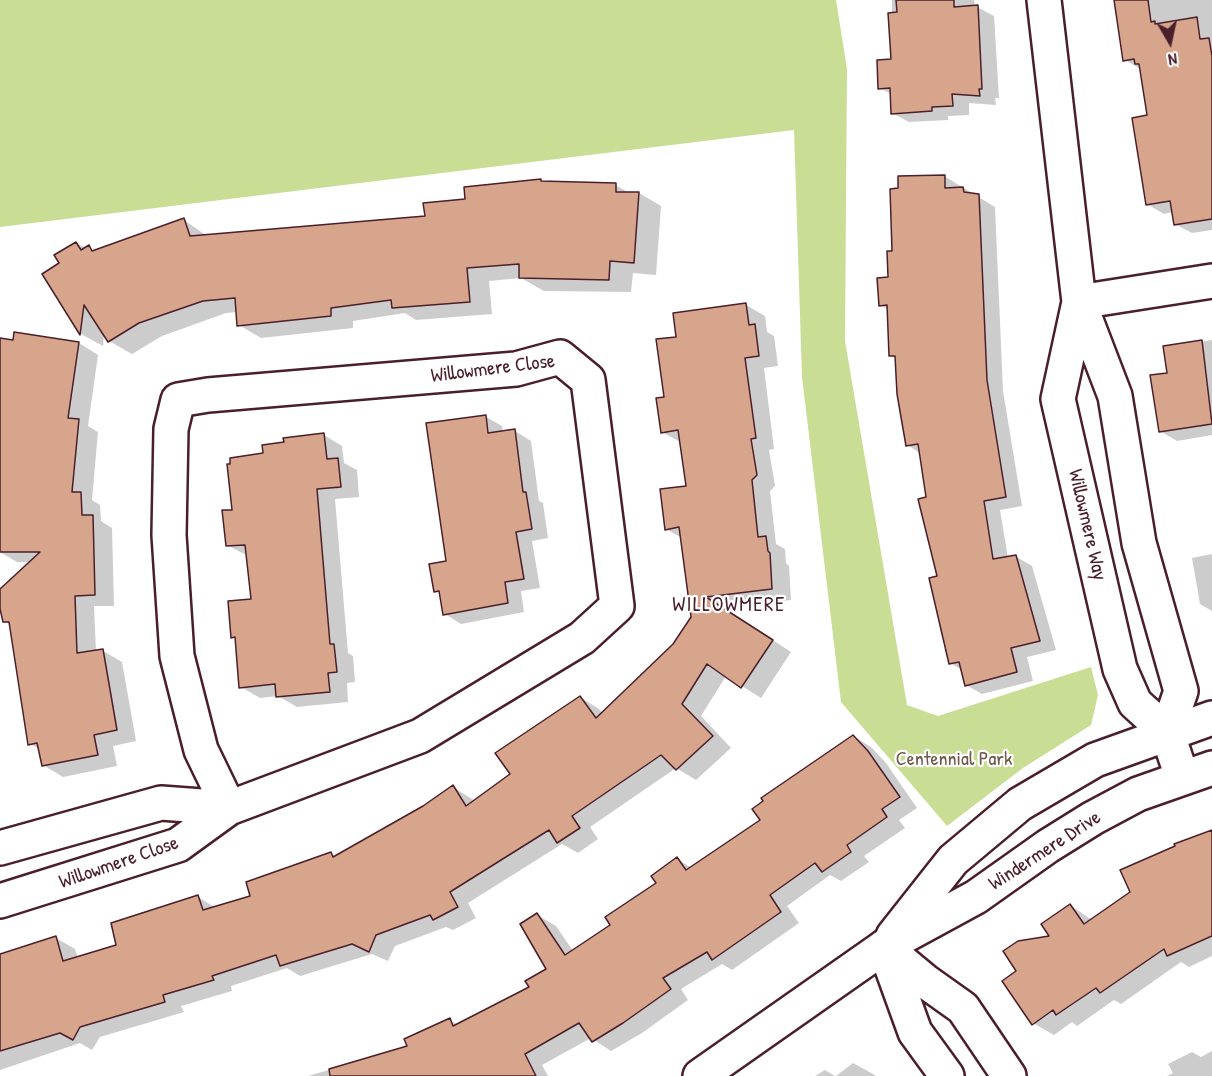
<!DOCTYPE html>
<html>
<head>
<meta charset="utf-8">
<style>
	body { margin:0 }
	#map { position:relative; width:1212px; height:1076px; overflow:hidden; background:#fff; font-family:"Patrick Hand",sans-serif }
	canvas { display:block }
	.north { position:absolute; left:1140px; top:12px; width:60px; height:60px; -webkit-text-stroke:4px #fff; paint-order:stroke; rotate:171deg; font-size:16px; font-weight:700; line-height:24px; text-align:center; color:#4a1f2b }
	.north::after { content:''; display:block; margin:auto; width:21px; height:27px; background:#4a1f2b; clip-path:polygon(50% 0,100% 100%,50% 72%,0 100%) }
</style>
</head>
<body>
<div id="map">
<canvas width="1212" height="1076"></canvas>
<div class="north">N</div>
</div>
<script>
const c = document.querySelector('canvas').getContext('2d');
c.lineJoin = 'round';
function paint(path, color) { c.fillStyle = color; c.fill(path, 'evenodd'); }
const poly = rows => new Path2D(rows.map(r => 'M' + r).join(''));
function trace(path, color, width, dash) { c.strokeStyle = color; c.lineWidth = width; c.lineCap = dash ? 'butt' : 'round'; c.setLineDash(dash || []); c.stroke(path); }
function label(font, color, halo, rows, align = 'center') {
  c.font = font + ' "Patrick Hand",sans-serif'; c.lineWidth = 4.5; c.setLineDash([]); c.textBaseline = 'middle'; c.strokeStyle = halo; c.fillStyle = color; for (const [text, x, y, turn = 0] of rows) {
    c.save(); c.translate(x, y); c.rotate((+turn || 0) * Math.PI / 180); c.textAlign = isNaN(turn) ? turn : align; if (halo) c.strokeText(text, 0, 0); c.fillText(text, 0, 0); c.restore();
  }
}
const green = poly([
	[0,0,836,0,847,69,845,341,907,705,938,716,1091,667,1098,695,1091,725,1023,768,947,826,841,702,802,377,794,130,0,227]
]);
const shadow = poly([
	[892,0,974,0,975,6,994,16,999,98,995,98,996,105,969,103,969,115,948,116,948,120,909,122,892,113,891,94,880,88,892,61],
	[1115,0,1212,0,1212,230,1192,233,1175,224,1173,212,1164,214,1147,204,1149,116,1142,70,1125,60],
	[944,176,995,207,1003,391,1022,506,1000,510,1008,558,1015,556,1032,566,1056,650,1027,657,1033,681,982,694,966,685,962,670,950,663,920,453,907,445,897,359,890,355,889,310,880,305,890,279,893,252],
	[541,181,615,185,630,193,639,193,661,206,656,275,633,273,631,292,544,291,521,278,489,281,492,314,416,320,405,313,353,321,353,328,261,338,239,325,237,312,226,313,162,336,132,354,109,341,104,334,103,346,81,334,45,274,62,263,76,244,96,251,184,220,207,236,426,218,467,200],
	[746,305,765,316,767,332,774,336,778,366,764,368,774,449,769,450,775,486,770,491,776,544,785,549,786,563,789,566,791,600,722,607,791,652,761,698,726,676,701,716,731,748,696,780,676,768,590,827,598,839,578,853,562,844,468,903,476,918,453,930,446,927,395,946,388,961,372,954,300,976,287,968,231,986,232,991,181,1006,184,1012,100,1037,92,1050,80,1043,0,1070,0,955,56,938,75,949,78,958,118,946,198,897,216,908,252,896,331,854,336,857,424,808,453,787,475,801,513,774,580,697,599,709,603,714,674,645,692,618,682,538,666,529,688,487,682,443,662,432,665,399,678,338],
	[0,340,79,343,98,355,88,426,98,432,92,500,100,505,101,521,112,528,114,606,94,606,96,652,103,651,122,662,136,741,113,746,117,766,63,777,43,765,40,749,30,744,11,625,4,621,0,606,0,591,31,562,17,562,0,552],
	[1212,340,1212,435,1177,441,1160,431,1169,374,1165,348],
	[486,417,502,426,503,432,515,431,531,441,539,501,543,503,548,538,532,541,540,588,521,591,524,612,461,624,445,614,441,594,436,591,447,563],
	[324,435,342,446,344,463,357,470,359,497,335,499,348,653,353,656,355,682,347,683,348,702,297,707,278,696,260,698,241,687,236,639,233,637,253,600,248,556,227,545,233,511,265,455],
	[1212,554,1212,611,1200,604,1192,558],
	[853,736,871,747,886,763,917,808,899,820,905,828,864,856,869,862,841,881,830,875,787,906,799,923,732,970,722,964,681,989,688,1000,642,1033,611,1051,591,1038,542,1065,548,1076,308,1076,409,1047,449,1020,458,1025,531,987,548,970,537,915,556,926,573,951,612,925,658,883,677,859,692,868,762,820],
	[1212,832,1212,956,1189,967,1181,962,1121,1004,1114,1000,1077,1026,1072,1022,1054,1035,1033,1023,1018,971,1052,937,1070,905,1092,920],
	[1212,1051,1212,1076,1167,1076,1173,1073,1168,1064,1192,1052,1201,1057],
	[853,1063,873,1074,876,1076,836,1076],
	[825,1070,835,1076,815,1076]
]);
const building = poly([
	[896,0,954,0,954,7,978,5,982,89,979,89,980,96,952,94,953,106,932,107,932,111,891,114,890,88,878,89,877,60,891,59,888,13,897,12,896,0],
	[1114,0,1148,0,1151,22,1155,21,1155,24,1197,17,1200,39,1209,38,1212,56,1212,219,1174,225,1170,201,1146,205,1132,118,1147,115,1139,64,1135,64,1134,59,1123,61,1114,0],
	[945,175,945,188,963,187,964,192,979,194,987,380,1006,497,984,501,993,559,1016,555,1040,641,1011,648,1017,672,965,686,959,662,949,664,929,578,937,576,918,499,926,497,918,444,906,446,897,394,895,356,889,356,887,305,879,306,877,278,888,277,887,251,892,251,890,189,898,188,898,176,945,175],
	[541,179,541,181,616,183,616,192,639,192,634,263,610,261,609,280,519,278,519,264,467,268,470,302,392,308,391,300,331,308,331,316,237,326,235,298,203,301,139,323,108,342,84,305,80,335,42,274,59,263,54,255,76,242,81,250,89,245,92,251,184,218,190,236,425,216,423,203,465,199,464,187,541,179],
	[746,303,749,325,755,324,759,356,745,358,756,438,751,439,757,475,752,480,758,537,766,536,768,551,770,553,772,589,706,597,773,640,741,688,707,664,682,704,713,736,676,770,661,755,572,816,580,828,557,843,549,830,450,892,458,907,433,920,430,915,376,935,369,952,352,944,280,966,276,955,212,976,214,980,163,995,165,1002,80,1027,73,1040,60,1033,0,1051,0,954,56,936,63,961,116,945,111,923,198,895,203,910,250,896,246,882,331,852,333,857,423,806,453,785,466,806,510,774,495,753,580,696,596,718,673,644,691,617,679,527,665,530,660,489,686,486,678,430,661,433,656,398,664,397,656,339,676,337,673,313,746,303],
	[14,332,79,342,68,418,79,419,72,492,81,492,82,515,93,515,95,595,75,596,77,653,103,649,117,730,94,735,98,755,42,766,37,743,28,745,9,622,3,622,0,609,0,589,40,552,0,552,0,338,13,340,14,332],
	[1202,340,1212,424,1159,432,1150,375,1167,373,1163,346,1202,340],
	[486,415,488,433,515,429,523,492,526,492,532,529,516,532,524,579,505,582,508,603,443,615,439,591,434,592,429,564,446,561,426,423,486,415],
	[324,433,327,459,338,458,341,487,317,489,330,644,334,644,337,672,328,673,330,692,276,697,275,684,239,688,235,637,231,638,228,601,251,599,245,545,226,546,222,510,232,510,227,464,230,464,230,458,263,453,262,445,284,442,283,438,324,433],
	[853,735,868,751,900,797,882,809,887,817,847,845,851,852,822,872,815,863,770,895,781,912,712,960,707,952,663,978,671,989,623,1023,592,1042,579,1023,525,1054,536,1076,330,1076,329,1069,407,1046,404,1039,450,1018,453,1026,529,987,525,981,546,969,520,924,537,913,565,955,610,925,605,917,656,883,651,876,677,857,686,870,760,820,752,809,763,801,761,798,853,735],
	[1212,830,1212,936,1167,956,1164,949,1100,993,1096,988,1056,1015,1053,1010,1032,1025,1002,981,1016,971,1003,951,1018,941,1049,936,1041,924,1070,904,1084,924,1130,892,1120,870,1175,846,1174,844,1212,830]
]);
const street = poly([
	[1044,0,1079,302,1115,396,1139,543,1181,691,1167,732],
	[1079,302,1058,399,1120,669,1135,703,1167,732,1182,777],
	[1079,302,1212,281],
	[0,848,161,803,229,808],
	[0,901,178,845,229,808,420,736,582,638,617,606,588,380,560,357,516,369,208,395,178,400,171,429,169,535,177,656,201,750,229,808],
	[884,947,925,981,963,1008,1009,1076],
	[885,949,915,1032,947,1076]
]);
const secondary = poly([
	[893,936,953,860,1020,804,1095,760,1212,718],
	[700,1076,884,947,976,897,1048,846,1093,818,1138,794,1212,768]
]);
const streetNames = [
	["Willowmere Close",493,369,-7],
	["Willowmere Way",1087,525,77],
	["Windermere Drive",1045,851,-33],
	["Willowmere Close",119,863,-19]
];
const parkNames = [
	["Centennial Park",954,760]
];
const neighbourhoodNames = [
	["WILLOWMERE",729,605]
];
paint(green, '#c9de94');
paint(shadow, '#0003');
paint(building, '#d7a58b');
trace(building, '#4a1f2b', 1.5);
trace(street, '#4a1f2b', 38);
trace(secondary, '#4a1f2b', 38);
trace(street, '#fff', 33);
trace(secondary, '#fff', 33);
label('20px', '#4a1f2b', '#fff', streetNames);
label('20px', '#70584a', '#fff', parkNames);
c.letterSpacing = '1.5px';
label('21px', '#4a1f2b', '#fff', neighbourhoodNames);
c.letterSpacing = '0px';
</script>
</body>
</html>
